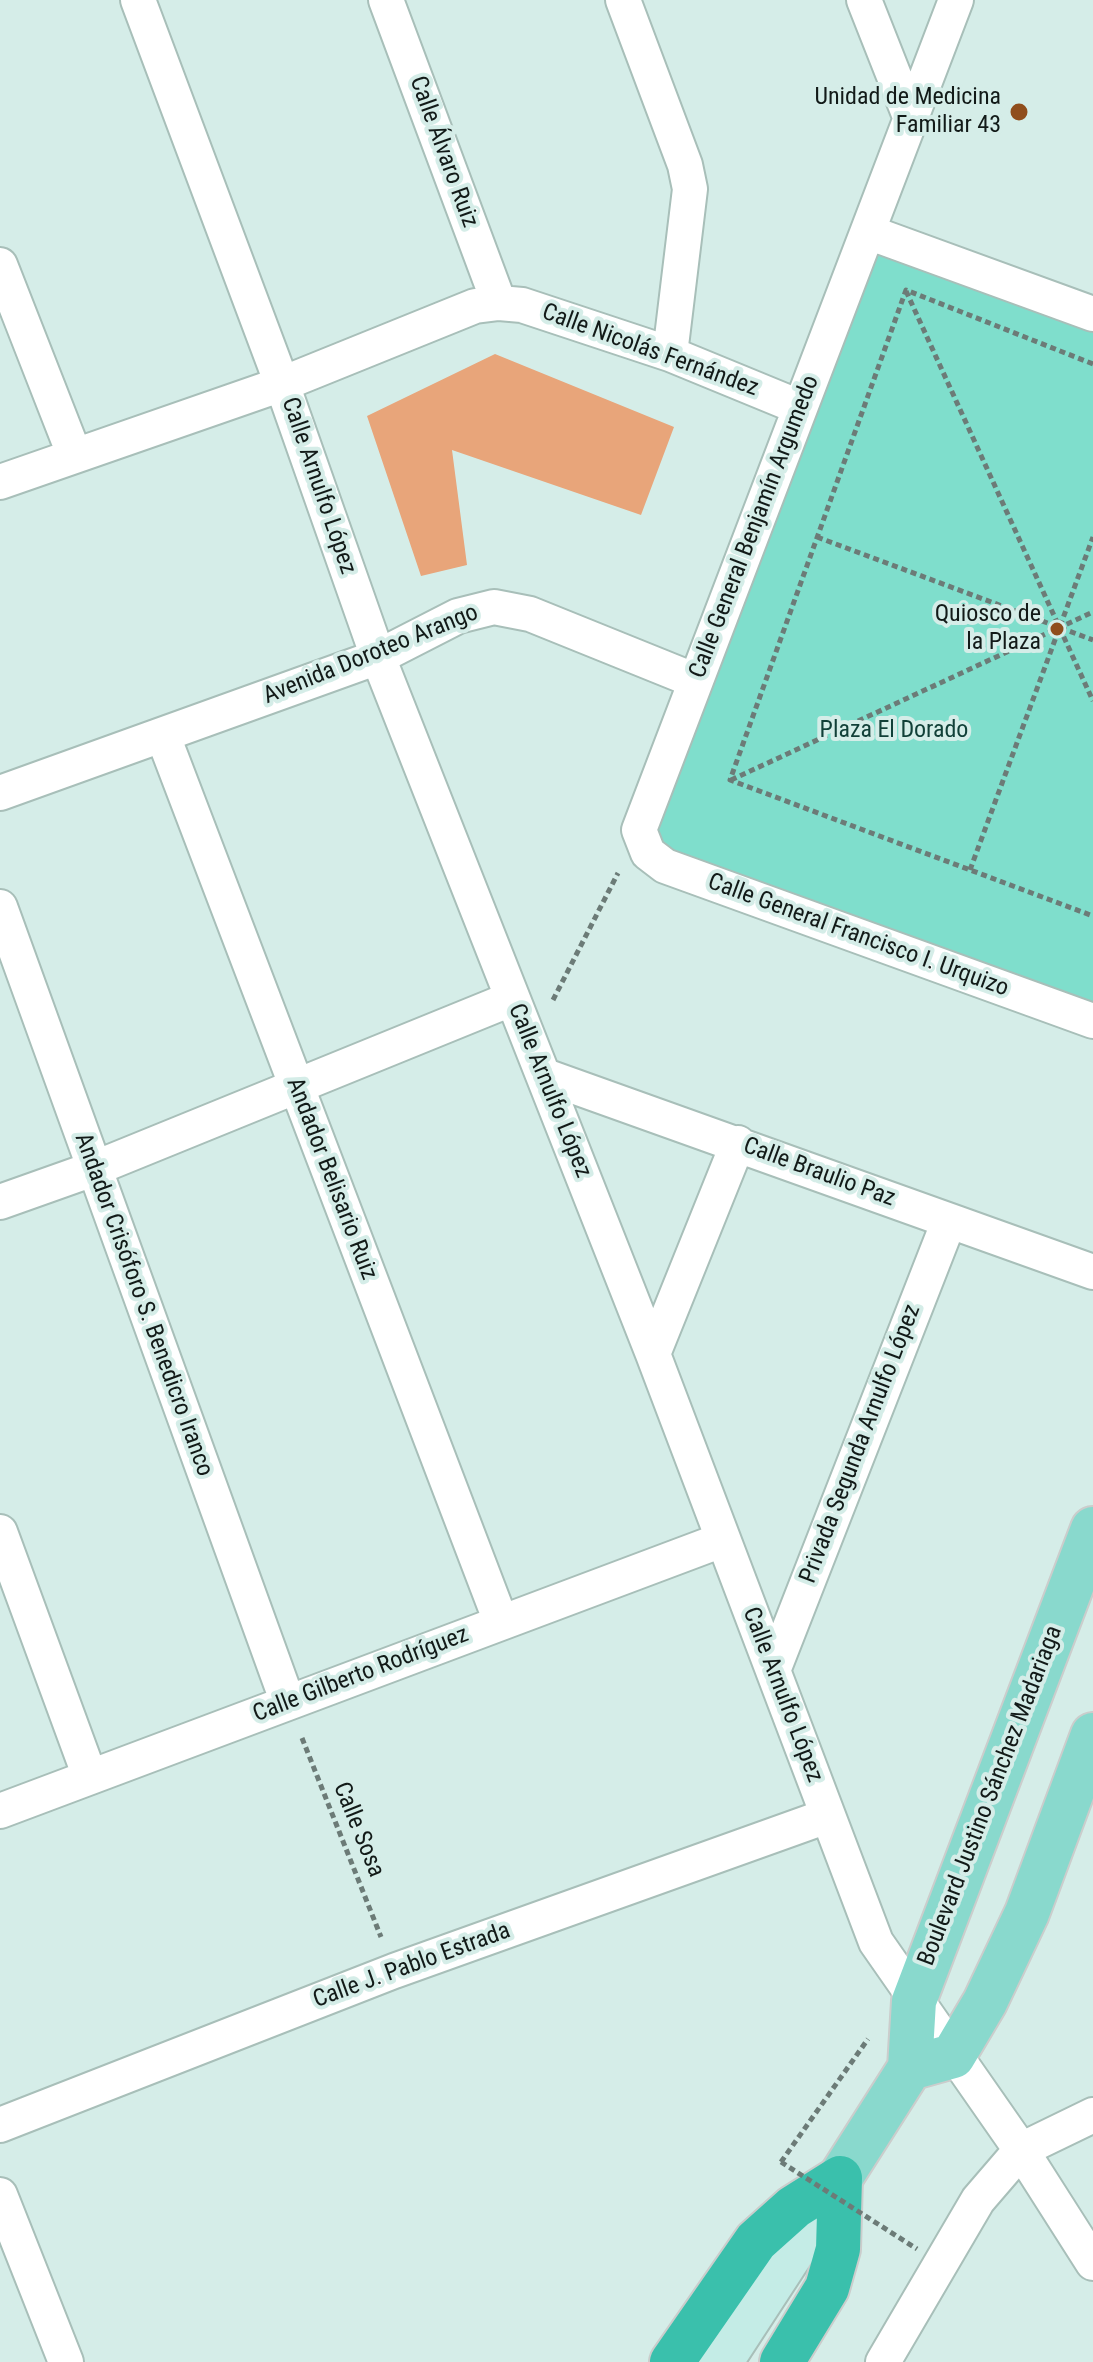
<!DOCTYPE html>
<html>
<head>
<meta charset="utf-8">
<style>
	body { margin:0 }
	canvas { display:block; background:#d5ede8 }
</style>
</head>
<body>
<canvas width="1093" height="2362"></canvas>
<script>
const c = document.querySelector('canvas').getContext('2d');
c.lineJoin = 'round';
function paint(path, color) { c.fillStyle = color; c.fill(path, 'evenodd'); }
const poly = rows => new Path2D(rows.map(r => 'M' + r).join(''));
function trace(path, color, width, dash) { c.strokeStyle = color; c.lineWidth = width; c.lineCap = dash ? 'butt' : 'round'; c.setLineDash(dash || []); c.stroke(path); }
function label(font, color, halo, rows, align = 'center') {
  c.font = font + ' "Roboto Condensed",sans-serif'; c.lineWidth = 8; c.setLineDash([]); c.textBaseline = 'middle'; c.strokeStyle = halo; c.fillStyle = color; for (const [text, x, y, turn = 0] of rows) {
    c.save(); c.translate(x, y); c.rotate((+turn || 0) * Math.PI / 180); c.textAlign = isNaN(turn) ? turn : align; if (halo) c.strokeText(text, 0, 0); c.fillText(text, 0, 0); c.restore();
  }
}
const green = poly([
	[872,236,1093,319,1093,1015,650,850]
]);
const building = poly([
	[495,354,674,427,641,515,452,450,467,565,421,576,367,416]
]);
const path = poly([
	[906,291,1093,701],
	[1093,364,906,290,730,780,1093,916],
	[817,537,1093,640],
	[731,780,1093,612],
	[970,870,1093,537],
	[553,1000,618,873],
	[302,1738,381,1937],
	[781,2162,868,2039]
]);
const street = poly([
	[138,0,282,384,378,657,653,1354,876,1942,1021,2150,1093,2263],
	[386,0,499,303],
	[623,0,685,165,690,189,670,354],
	[864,0,911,119],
	[956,0,639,830,648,853,665,866,1093,1021],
	[868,232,1093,314],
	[0,265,74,454],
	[0,482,282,384,475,306,499,303,522,305,670,354,799,407],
	[163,736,501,1622],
	[0,793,378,657,458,616,494,607,530,614,696,681],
	[0,907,288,1703],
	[545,1076,1093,1272],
	[0,1202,93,1169,511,999],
	[653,1354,738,1143],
	[0,1532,90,1777],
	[774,1668,949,1221],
	[0,1811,722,1540],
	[0,2125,394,1971,827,1816],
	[0,2195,66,2362],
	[883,2362,978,2200,1021,2150,1093,2115]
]);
const secondary = poly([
	[720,2362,840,2178]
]);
const primary = poly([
	[910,2068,953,2056,985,2002,1027,1913,1093,1735],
	[840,2178,910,2068,914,2001,1093,1529]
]);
const highway = poly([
	[672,2362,756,2241,794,2207,840,2178],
	[782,2362,827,2288,838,2249,840,2178]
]);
const pathBridge = poly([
	[781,2162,917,2249]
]);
const markers = [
	[1019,112,10,"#904e1c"],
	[1057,629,8,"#904e1c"]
];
const poiNames = [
	["Unidad de Medicina",1001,98],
	["Familiar 43",1001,126],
	["Quiosco de",1041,615],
	["la Plaza",1041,643]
];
const streetNames = [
	["Calle Álvaro Ruiz",443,152,70],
	["Calle Nicolás Fernández",650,351,20],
	["Calle Arnulfo López",318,486,71],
	["Calle General Benjamín Argumedo",755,527,-69],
	["Avenida Doroteo Arango",371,655,-22],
	["Calle General Francisco I. Urquizo",858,936,20],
	["Calle Arnulfo López",549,1091,68],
	["Calle Braulio Paz",819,1173,20],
	["Andador Belisario Ruiz",331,1179,69],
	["Andador Crisóforo S. Benedicro Iranco",143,1305,70],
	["Privada Segunda Arnulfo López",861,1444,-69],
	["Calle Gilberto Rodríguez",361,1675,-21],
	["Calle Arnulfo López",782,1695,69],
	["Boulevard Justino Sánchez Madariaga",991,1796,-69],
	["Calle Sosa",358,1830,68],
	["Calle J. Pablo Estrada",412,1966,-20]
];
const parkNames = [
	["Plaza El Dorado",894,731]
];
paint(green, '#7fdecc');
paint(building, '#e8a57a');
trace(street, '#a8bfb9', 38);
trace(secondary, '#a8bfb9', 48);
trace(primary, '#cbcdcc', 48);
trace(highway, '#cbcdcc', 48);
trace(path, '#6c7b77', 5, [6, 4]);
trace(street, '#fff', 34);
trace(secondary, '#c4ece6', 44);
trace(primary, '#89d9cd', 44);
trace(highway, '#3ac0ac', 44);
trace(pathBridge, '#6c7b77', 5, [6, 4]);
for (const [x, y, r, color] of markers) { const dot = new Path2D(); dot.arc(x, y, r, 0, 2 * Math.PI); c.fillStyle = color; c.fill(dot); trace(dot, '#d5ede8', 3); }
label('24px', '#121a18', '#d5ede8', poiNames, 'right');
label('24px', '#121a18', '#d5ede8', streetNames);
label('24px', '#114038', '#d5ede8', parkNames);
</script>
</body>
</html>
